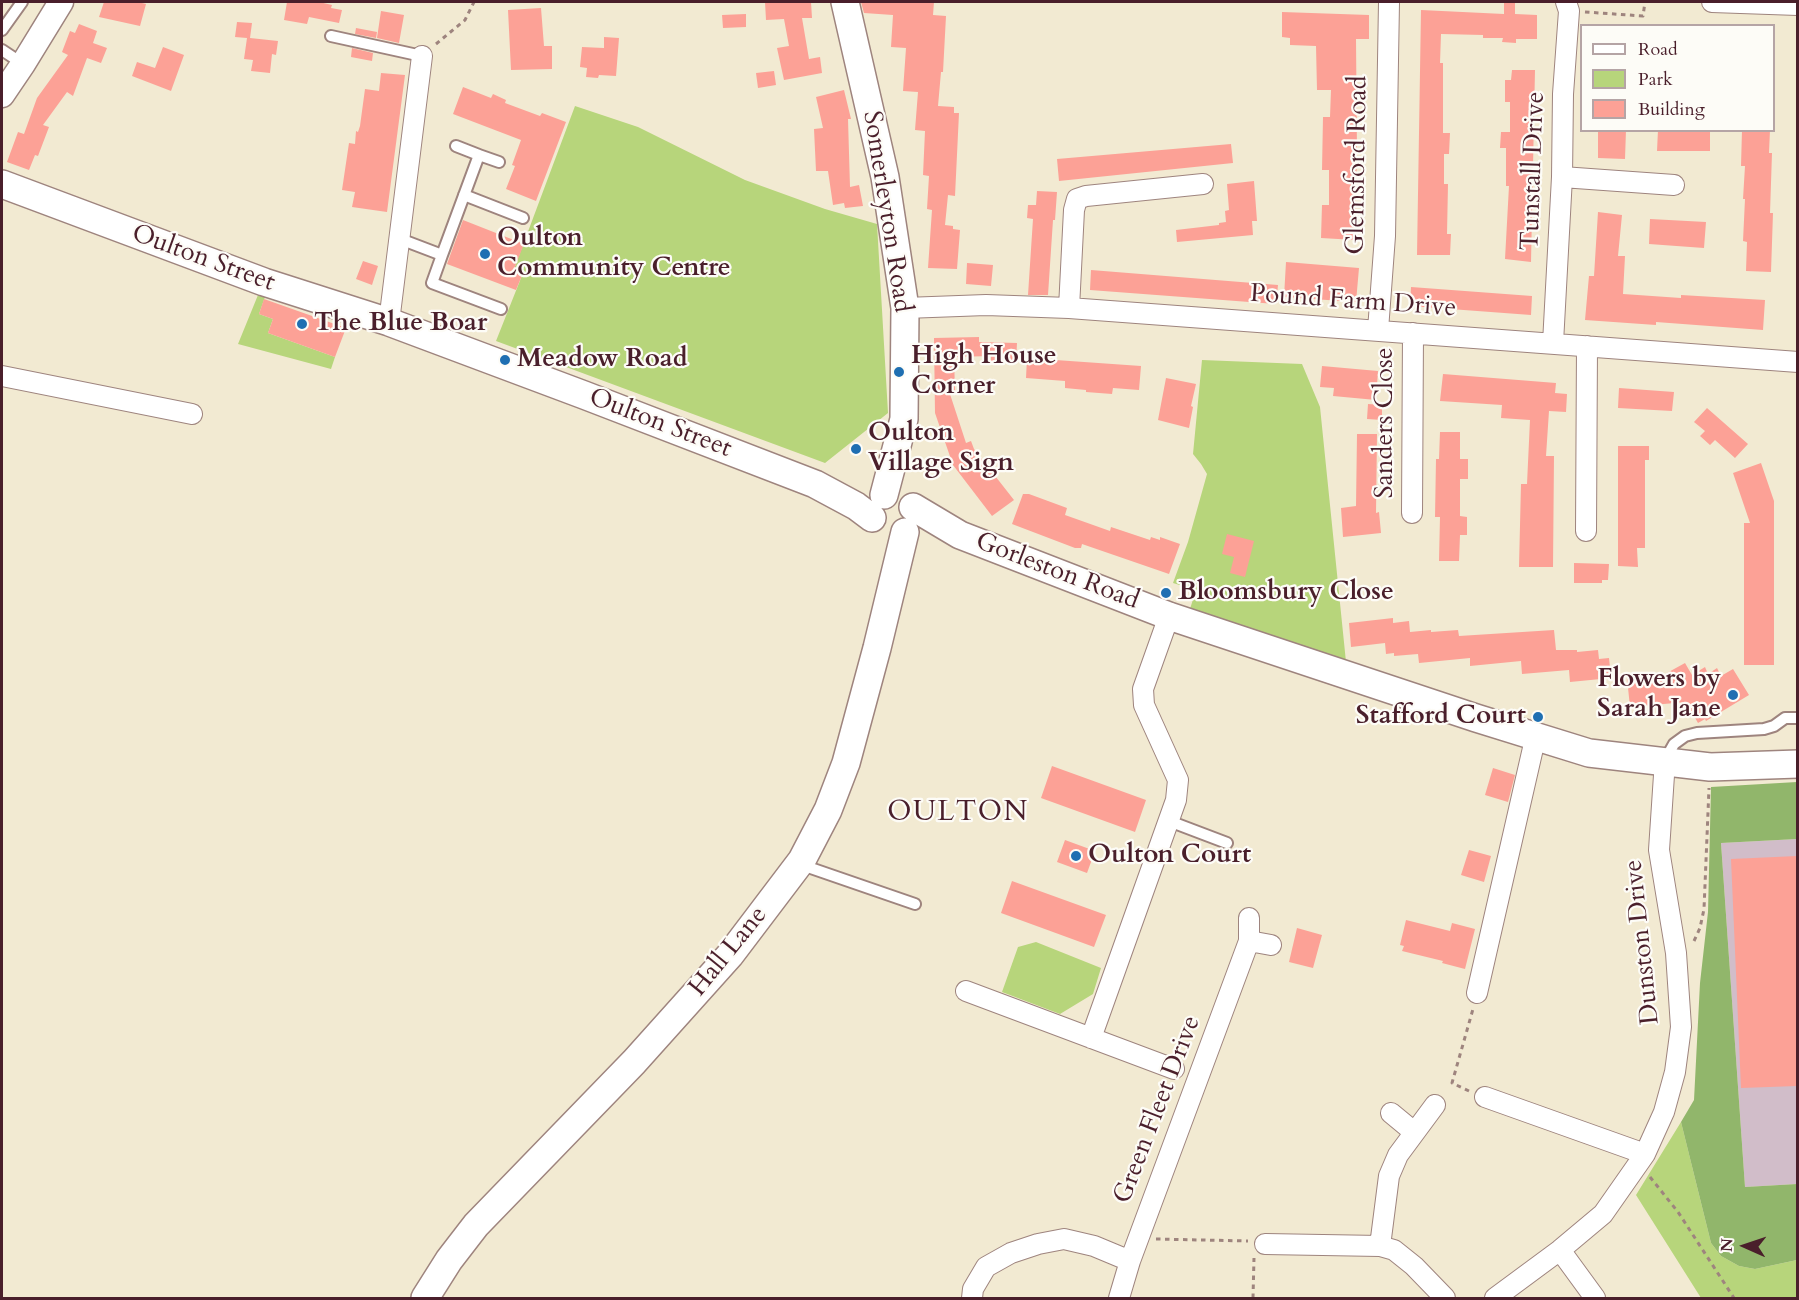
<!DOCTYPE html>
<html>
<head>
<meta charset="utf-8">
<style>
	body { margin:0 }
	#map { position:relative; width:1799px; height:1300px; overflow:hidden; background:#f2ead2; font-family:Cardo,serif }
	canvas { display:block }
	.frame { position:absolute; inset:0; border:3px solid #4a1f2b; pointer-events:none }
	.legend { position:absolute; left:1580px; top:24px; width:195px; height:108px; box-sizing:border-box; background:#fdfcf7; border:2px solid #b5a4a5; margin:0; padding:8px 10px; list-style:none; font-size:18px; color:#4a1f2b }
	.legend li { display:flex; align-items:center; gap:12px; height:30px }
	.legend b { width:30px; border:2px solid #b5a4a5 }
	.north { position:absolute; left:1715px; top:1216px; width:60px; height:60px; -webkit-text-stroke:4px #fdfcf7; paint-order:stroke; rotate:273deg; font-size:16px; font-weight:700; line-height:24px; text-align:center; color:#4a1f2b }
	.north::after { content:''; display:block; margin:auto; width:21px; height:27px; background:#4a1f2b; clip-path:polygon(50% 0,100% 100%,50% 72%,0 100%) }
</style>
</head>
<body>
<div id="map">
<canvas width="1799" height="1300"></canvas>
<div class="frame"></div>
<ul class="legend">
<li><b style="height:8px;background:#fff"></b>Road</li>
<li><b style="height:16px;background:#b7d57b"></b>Park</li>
<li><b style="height:16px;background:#fca196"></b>Building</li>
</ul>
<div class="north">N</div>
</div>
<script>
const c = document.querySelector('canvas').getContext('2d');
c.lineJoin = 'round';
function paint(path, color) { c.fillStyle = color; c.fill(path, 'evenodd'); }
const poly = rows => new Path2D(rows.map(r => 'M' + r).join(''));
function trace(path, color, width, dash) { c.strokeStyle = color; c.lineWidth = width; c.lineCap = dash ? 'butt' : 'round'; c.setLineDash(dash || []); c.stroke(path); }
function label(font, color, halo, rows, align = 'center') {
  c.font = font + ' Cardo,serif'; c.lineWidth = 4.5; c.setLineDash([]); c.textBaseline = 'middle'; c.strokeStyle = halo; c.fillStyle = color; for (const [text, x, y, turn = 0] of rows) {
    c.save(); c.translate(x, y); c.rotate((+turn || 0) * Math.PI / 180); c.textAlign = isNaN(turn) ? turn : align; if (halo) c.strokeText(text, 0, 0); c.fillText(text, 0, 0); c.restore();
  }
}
const industrial = poly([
	[1797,839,1797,1184,1745,1187,1721,843]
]);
const green = poly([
	[575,106,638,127,745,180,825,209,877,224,888,413,825,463,496,341,523,273,514,269],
	[258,295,265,297,259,314,273,319,268,333,335,357,331,369,238,344],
	[1202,360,1302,364,1320,407,1346,662,1190,609,1196,590,1173,583,1188,542,1207,474,1201,464,1193,454],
	[1036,942,1101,968,1093,994,1060,1014,1002,992,1018,947],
	[1681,1122,1711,1243,1721,1256,1739,1266,1755,1269,1797,1260,1797,1298,1701,1298,1636,1195]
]);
const forest = poly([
	[1797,782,1797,839,1721,843,1745,1187,1797,1184,1797,1260,1755,1269,1739,1266,1721,1256,1711,1243,1681,1122,1694,1100,1700,983,1708,912,1711,787]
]);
const building = poly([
	[104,2,138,2,146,4,140,26,99,17],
	[287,2,319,2,332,5,331,8,342,10,339,23,309,17,307,24,284,20],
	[765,2,811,2,812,18,802,18,809,59,820,57,822,73,784,80,777,48,789,46,784,19,766,20],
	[861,2,934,2,933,15,946,16,943,72,941,72,938,106,954,107,954,113,959,113,955,196,948,195,945,225,953,226,953,229,960,230,957,269,928,268,932,210,927,209,929,176,923,175,925,131,915,130,918,92,903,91,906,48,891,47,893,15,864,13],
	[1504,2,1515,2,1515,14,1537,15,1537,39,1516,39,1516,43,1502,42,1503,38,1483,38,1483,35,1441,34,1440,63,1443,63,1443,133,1450,133,1449,154,1444,154,1444,184,1448,184,1447,234,1451,234,1450,255,1417,255,1421,10,1504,14],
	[541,8,544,46,552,46,552,69,511,70,508,10],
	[381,11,404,15,399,43,377,38],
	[1282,12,1369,15,1369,39,1356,39,1357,153,1355,240,1321,238,1322,205,1329,205,1329,170,1322,170,1323,117,1330,117,1331,90,1317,90,1316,46,1290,45,1290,38,1282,37],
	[746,14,746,27,723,28,722,15],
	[237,22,252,23,250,38,278,41,276,55,272,54,270,73,251,71,253,60,244,59,247,38,235,37],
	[79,24,97,31,93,43,107,48,101,63,87,58,73,96,67,92,43,125,49,127,38,156,35,155,29,170,7,162,18,132,24,134,37,98,68,55,62,52,70,31,75,33],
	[356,28,377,32,376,38,355,34],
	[604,37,619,38,616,76,599,75,598,78,586,77,587,68,580,67,582,47,604,48],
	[163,47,184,55,171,91,132,76,137,62,155,68],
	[352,48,373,53,372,61,351,57],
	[1512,70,1535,70,1531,262,1505,259,1509,186,1506,186,1506,148,1500,148,1501,132,1510,132,1510,102,1505,102,1505,80,1511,80],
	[774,71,776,85,758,88,756,73],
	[381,73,405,75,387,212,352,207,355,192,342,190,349,143,355,144,356,131,358,132,360,126,365,89,379,91],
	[463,87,491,98,493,94,506,100,505,103,540,116,542,113,566,122,536,201,506,189,515,166,512,165,521,140,453,114],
	[844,90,851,119,848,119,850,187,859,185,863,206,845,208,844,203,833,205,828,171,816,171,814,129,823,128,816,97],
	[1598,130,1626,130,1625,159,1598,158],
	[1658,130,1710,130,1710,151,1657,151],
	[1742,130,1770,130,1769,153,1772,153,1770,213,1773,213,1771,272,1746,271,1747,242,1743,241,1745,199,1743,199,1745,166,1741,166],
	[1231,144,1233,163,1059,181,1057,159],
	[1254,181,1257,221,1252,221,1253,235,1177,242,1176,230,1219,225,1219,223,1226,222,1225,211,1229,210,1227,184],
	[1037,191,1057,192,1055,220,1053,220,1048,295,1028,295,1033,219,1027,218,1028,205,1036,205],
	[1598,212,1622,215,1618,256,1625,256,1623,294,1681,298,1681,295,1765,300,1763,330,1656,322,1656,325,1585,320,1589,276,1594,276],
	[1650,219,1706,222,1704,248,1649,244],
	[463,220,524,244,514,269,523,273,516,290,447,264],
	[363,261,378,266,372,285,356,279],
	[1286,262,1359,268,1356,302,1284,297],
	[967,263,993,265,991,286,966,284],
	[1091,270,1278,285,1276,304,1090,290],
	[1411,287,1532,296,1531,315,1410,306],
	[264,299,346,328,335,357,268,333,273,319,259,314],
	[979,337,979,342,1017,343,1016,362,991,361,991,356,954,357,955,391,949,391,966,443,971,441,974,449,1014,500,992,516,953,465,935,413,934,338],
	[1027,358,1141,366,1139,390,1113,388,1112,394,1086,392,1086,390,1065,388,1065,381,1026,378],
	[1322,366,1378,371,1376,400,1333,396,1334,388,1320,387],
	[1443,374,1556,383,1555,393,1567,394,1566,412,1549,411,1546,456,1554,456,1553,567,1519,567,1521,484,1527,484,1530,420,1501,418,1502,405,1440,401],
	[1166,378,1196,384,1191,406,1193,407,1189,428,1158,420],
	[1619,388,1674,392,1672,411,1618,408],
	[1368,404,1382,405,1382,420,1367,419],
	[1707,408,1748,444,1735,458,1715,440,1710,445,1700,436,1705,431,1694,422],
	[1440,432,1460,432,1460,459,1468,459,1468,479,1460,479,1460,516,1467,517,1467,535,1460,535,1459,561,1439,561,1440,517,1435,517,1436,459,1439,459],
	[1357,434,1377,434,1376,513,1379,512,1381,533,1343,537,1341,508,1356,506],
	[1618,446,1649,446,1649,460,1645,460,1645,548,1637,548,1638,567,1618,566],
	[1761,463,1774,501,1774,665,1744,665,1744,523,1750,523,1733,473],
	[1023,494,1029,494,1067,508,1065,515,1110,531,1111,527,1150,540,1151,537,1160,540,1160,537,1180,544,1169,574,1082,544,1081,548,1075,548,1012,524],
	[1227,534,1254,541,1245,577,1230,573,1234,557,1222,554],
	[1574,563,1609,564,1608,580,1602,580,1602,583,1574,583],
	[1393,618,1393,623,1409,621,1410,632,1431,630,1431,632,1458,630,1459,636,1554,630,1556,650,1577,650,1577,652,1598,650,1599,659,1609,658,1611,678,1570,682,1569,670,1522,674,1521,661,1470,666,1470,658,1419,663,1418,654,1394,656,1394,653,1386,654,1385,643,1351,647,1349,623],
	[1685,663,1692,675,1705,667,1708,674,1717,668,1721,676,1733,669,1749,695,1706,721,1705,719,1698,723,1686,702,1630,707,1627,678,1665,674],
	[1052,766,1146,800,1135,832,1041,798],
	[1493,768,1515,775,1508,802,1485,795],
	[1065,840,1095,851,1087,873,1057,862],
	[1469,850,1491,856,1484,882,1461,875],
	[1797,856,1797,1086,1741,1088,1731,859],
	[1012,881,1106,915,1094,947,1001,913],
	[1406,920,1450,931,1452,923,1475,929,1465,969,1442,963,1443,961,1402,951,1404,946,1400,945],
	[1297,928,1322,935,1313,968,1289,962]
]);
const path = poly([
	[1585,12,1643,16,1645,2],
	[436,44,465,20,474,2],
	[1694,941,1700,928,1704,909,1709,788],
	[1469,1091,1452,1083,1473,1009],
	[1650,1177,1678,1212,1734,1298],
	[1156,1239,1248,1241],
	[1253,1298,1254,1258]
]);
const service = poly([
	[2,30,22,2],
	[331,36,422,56],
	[2,50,23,64],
	[479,155,499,162],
	[464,195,523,218],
	[400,239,442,255,432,283,501,309],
	[442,255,479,155,456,146],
	[1665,760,1674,744,1685,736,1697,733,1764,729,1774,726,1785,718,1798,718],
	[1169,821,1227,843],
	[799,864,915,904]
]);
const minor = poly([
	[1712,2,1798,5],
	[1562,177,1674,185],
	[905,308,986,305,1069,308,1798,362],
	[1069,308,1074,210,1077,199,1086,196,1203,184],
	[389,322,422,56],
	[1378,330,1385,236,1389,2],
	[1553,343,1562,177,1563,94,1569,11,1566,2],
	[2,376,192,414],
	[1412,513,1413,333],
	[1586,531,1587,346],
	[1249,918,1249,941],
	[966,991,1174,1069],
	[1477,993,1536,735],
	[1091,1038,1176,800,1178,780,1144,705,1143,689,1169,616],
	[1485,1097,1645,1154],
	[1391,1113,1414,1132],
	[1265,1244,1380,1246,1394,1250,1414,1266,1445,1298],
	[1380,1246,1389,1176,1398,1155,1435,1105],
	[1560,1250,1595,1298],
	[972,1298,973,1289,986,1267,1011,1253,1038,1244,1064,1239,1094,1246,1130,1261],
	[1119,1298,1130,1261,1249,941,1271,945],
	[1495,1298,1560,1250,1603,1214,1645,1154,1664,1112,1675,1072,1681,1027,1676,953,1659,850,1665,760]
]);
const tertiary = poly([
	[2,95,23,64,61,2]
]);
const secondary = poly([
	[845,2,885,177,905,308,904,419,884,495],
	[2,184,264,282,389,322,584,395,815,484,856,506,872,518],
	[913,507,960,535,1169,616,1476,718,1589,753,1710,767,1798,764],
	[425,1298,449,1260,476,1225,634,1062,730,955,802,860,828,810,846,763,877,648,905,532]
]);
const markers = [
	[485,254,6,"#1f6fb2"],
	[302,324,6,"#1f6fb2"],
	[505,360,6,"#1f6fb2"],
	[899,372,6,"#1f6fb2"],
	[856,449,6,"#1f6fb2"],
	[1166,593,6,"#1f6fb2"],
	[1733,695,6,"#1f6fb2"],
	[1538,717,6,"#1f6fb2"],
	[1076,856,6,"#1f6fb2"]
];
const streetNames = [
	["Glemsford Road",1358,165,-89],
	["Tunstall Drive",1534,171,-88],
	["Somerleyton Road",886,212,81],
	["Oulton Street",203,259,20],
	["Pound Farm Drive",1353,302,4],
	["Sanders Close",1386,423,-90],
	["Oulton Street",660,424,21],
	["Gorleston Road",1057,572,21],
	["Dunston Drive",1643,942,-96],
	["Hall Lane",729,952,-51],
	["Green Fleet Drive",1158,1110,-69]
];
const poiNames = [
	["Oulton",497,239],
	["Community Centre",497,269],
	["The Blue Boar",314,324],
	["High House",911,357],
	["Corner",911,387],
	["Meadow Road",517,360],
	["Oulton",868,434],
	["Village Sign",868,464],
	["Bloomsbury Close",1178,593],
	["Flowers by",1721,680,"right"],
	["Sarah Jane",1721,710,"right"],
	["Stafford Court",1526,717,"right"],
	["Oulton Court",1088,856]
];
const quarterNames = [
	["OULTON",958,814]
];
paint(industrial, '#d1bdc9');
paint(green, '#b7d57b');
paint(forest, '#91b66b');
paint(building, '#fca196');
trace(service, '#9e847e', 14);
trace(minor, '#9e847e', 22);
trace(tertiary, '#9e847e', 27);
trace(secondary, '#9e847e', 30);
trace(path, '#9e847e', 3, [4.5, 4.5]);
trace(service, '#fff', 10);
trace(minor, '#fff', 20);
trace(tertiary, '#fff', 24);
trace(secondary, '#fff', 27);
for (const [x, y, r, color] of markers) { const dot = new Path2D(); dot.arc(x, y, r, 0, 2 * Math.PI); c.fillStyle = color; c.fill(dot); trace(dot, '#fdfcf7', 2); }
label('26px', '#4a1f2b', '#fdfcf7', streetNames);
label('bold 26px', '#4a1f2b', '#fdfcf7', poiNames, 'left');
c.letterSpacing = '1.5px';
label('28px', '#4a1f2b', '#fdfcf7', quarterNames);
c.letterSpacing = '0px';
</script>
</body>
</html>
